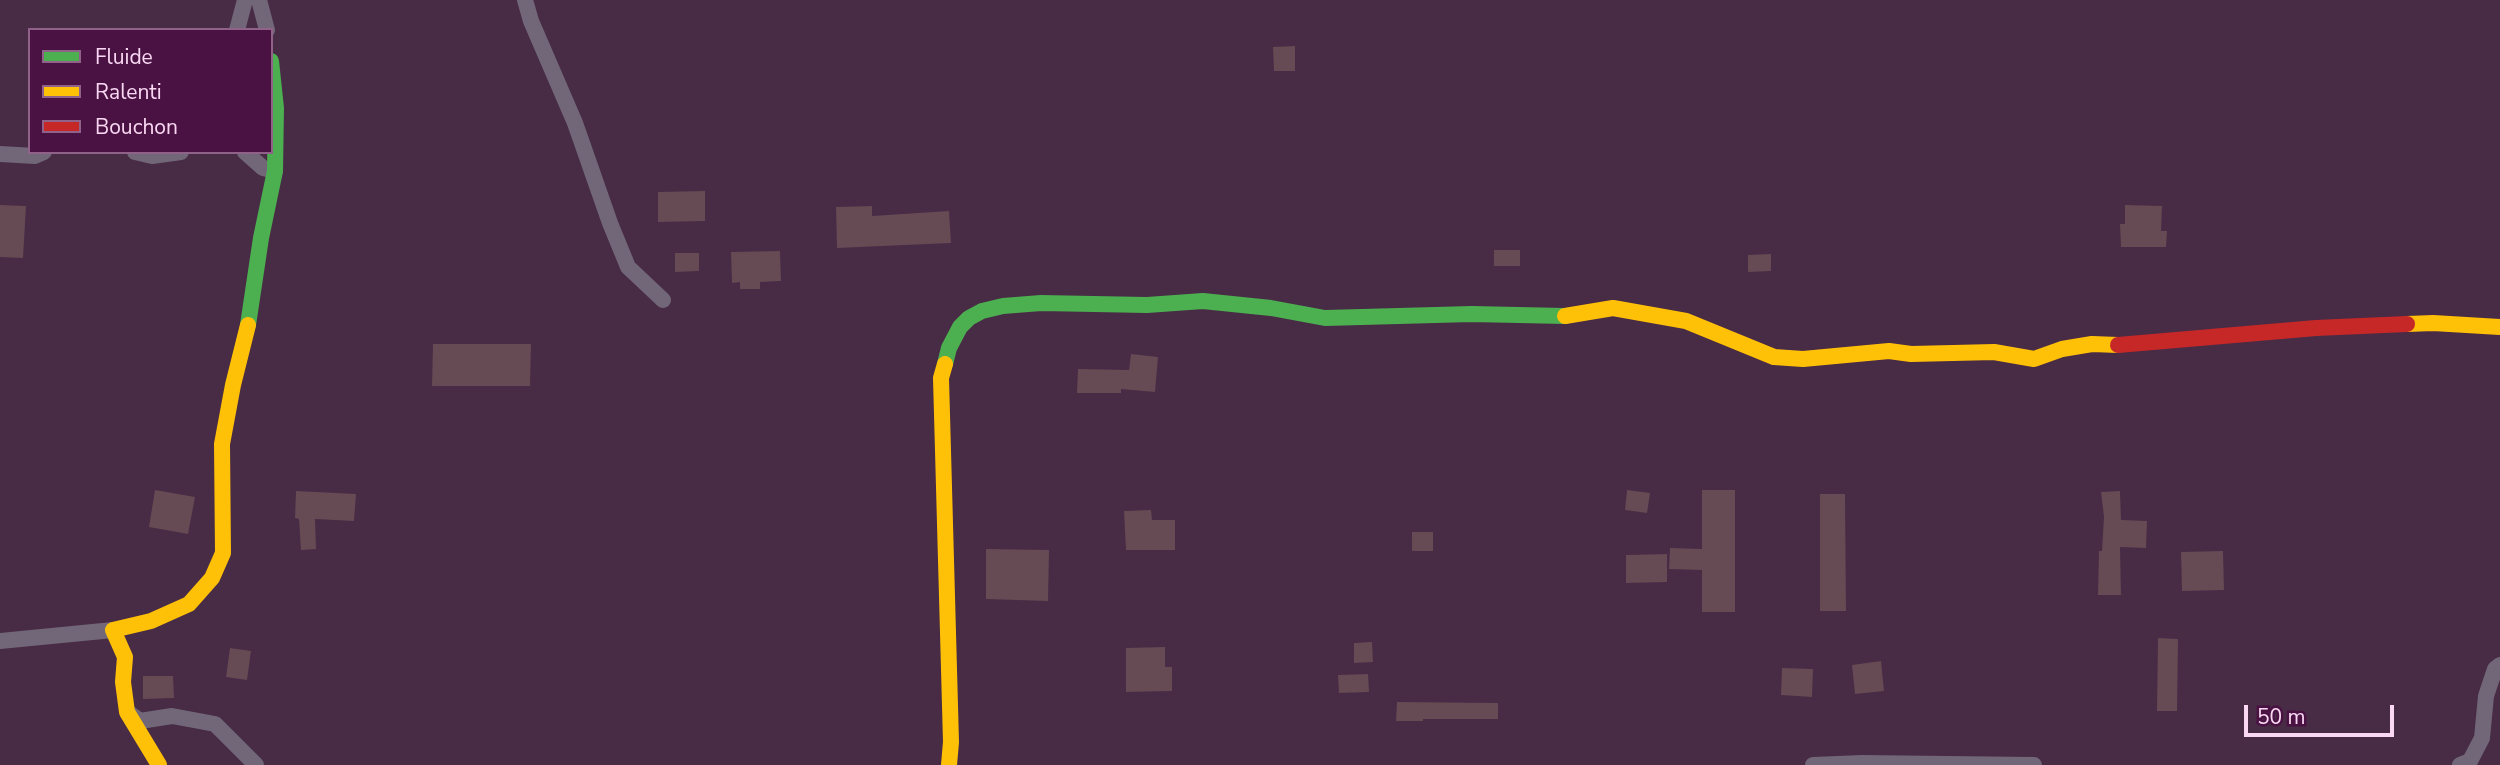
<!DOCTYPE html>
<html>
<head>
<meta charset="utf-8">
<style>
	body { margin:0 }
	#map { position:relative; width:2500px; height:765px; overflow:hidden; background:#482b45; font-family:"Nunito Sans",sans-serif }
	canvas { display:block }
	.legend { position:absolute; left:28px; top:28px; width:245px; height:126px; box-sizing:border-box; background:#491243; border:2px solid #906189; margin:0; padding:9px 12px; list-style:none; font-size:21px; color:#fad8f3 }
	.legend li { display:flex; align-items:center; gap:14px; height:35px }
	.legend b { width:35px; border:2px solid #906189 }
	.scale { position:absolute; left:2244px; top:705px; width:150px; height:32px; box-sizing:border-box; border:4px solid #fad8f3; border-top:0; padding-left:9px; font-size:21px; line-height:24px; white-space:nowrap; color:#fad8f3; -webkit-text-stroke:5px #491243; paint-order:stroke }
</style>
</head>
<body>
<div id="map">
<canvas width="2500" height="765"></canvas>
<ul class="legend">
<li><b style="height:9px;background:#4caf50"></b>Fluide</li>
<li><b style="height:9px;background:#ffc107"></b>Ralenti</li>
<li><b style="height:9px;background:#c62828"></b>Bouchon</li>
</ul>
<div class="scale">50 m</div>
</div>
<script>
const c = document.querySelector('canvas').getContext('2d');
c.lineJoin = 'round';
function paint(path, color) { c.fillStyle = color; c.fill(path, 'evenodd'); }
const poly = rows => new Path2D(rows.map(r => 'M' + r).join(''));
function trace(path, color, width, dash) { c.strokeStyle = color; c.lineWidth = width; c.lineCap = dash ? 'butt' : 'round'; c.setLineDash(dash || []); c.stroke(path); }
const building = poly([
	[1295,46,1295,71,1274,71,1273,47],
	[705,191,705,221,658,222,658,192],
	[0,205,26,206,23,258,0,257],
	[2125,205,2162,206,2161,231,2167,231,2166,247,2121,247,2120,224,2125,224],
	[872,206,872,216,949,211,951,243,837,248,836,207],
	[1494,250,1520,250,1520,266,1494,266],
	[780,251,781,281,760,282,760,289,740,289,740,282,732,283,731,252],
	[675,253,699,253,699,271,675,272],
	[1771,254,1771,271,1748,272,1748,255],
	[433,344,531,344,530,386,432,386],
	[1131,354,1158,357,1155,392,1121,389,1121,393,1077,393,1078,369,1129,370],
	[155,490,195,497,188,534,149,527],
	[1627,490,1650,493,1647,513,1625,510],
	[1702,490,1735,490,1735,612,1702,612,1702,570,1669,569,1670,548,1702,549],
	[296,491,356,494,354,521,315,519,316,549,301,550,299,519,295,518],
	[2120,491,2121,520,2147,521,2146,548,2120,547,2121,595,2098,595,2099,551,2102,551,2104,517,2101,492],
	[1820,494,1845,494,1846,611,1820,611],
	[1151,510,1152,520,1175,520,1175,550,1126,550,1124,511],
	[1412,532,1433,532,1433,551,1412,551],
	[986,549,1049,550,1048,601,986,599],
	[2223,551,2224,590,2182,591,2181,552],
	[1667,554,1667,582,1626,583,1626,555],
	[2158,638,2178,639,2177,711,2157,711],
	[1372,642,1373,662,1354,663,1354,643],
	[1165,647,1165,667,1172,667,1172,691,1126,692,1126,648],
	[230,648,251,651,247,680,226,677],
	[1881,661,1884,691,1855,694,1852,665],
	[1782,668,1813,669,1812,697,1781,695],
	[1368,674,1369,692,1339,693,1338,675],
	[143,676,173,676,174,698,143,699],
	[1397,702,1498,703,1498,719,1423,719,1423,721,1396,721]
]);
const street = poly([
	[259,0,267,30],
	[525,0,531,21,575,123,610,223,628,267,663,300],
	[237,30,245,0],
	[135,152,152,156,181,152],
	[245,152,263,168,275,171],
	[0,154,35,156,44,152],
	[0,641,113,630],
	[129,713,140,721,172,716,215,724,256,765],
	[1813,765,1862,763,2034,765],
	[2460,765,2470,761,2482,738,2486,696,2495,669,2500,665]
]);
const fast = poly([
	[248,325,261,238,275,171,276,108,271,61],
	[945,364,949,348,960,327,969,318,982,311,1003,306,1041,303,1147,305,1203,301,1271,308,1325,318,1472,314,1565,316]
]);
const slow = poly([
	[1565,316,1613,308,1686,321,1774,357,1803,359,1889,351,1911,354,1994,352,2034,359,2062,349,2092,344,2118,345],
	[2407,324,2433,323,2500,327],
	[945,364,941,378,951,742,949,765],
	[159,765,127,712,123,682,125,657,113,630,151,621,189,604,212,578,223,553,222,444,233,385,248,325]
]);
const jam = poly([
	[2118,345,2316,328,2407,324]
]);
paint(building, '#664a54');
trace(street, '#716778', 16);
trace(fast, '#4caf50', 16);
trace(slow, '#ffc107', 16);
trace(jam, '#c62828', 16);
</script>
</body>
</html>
